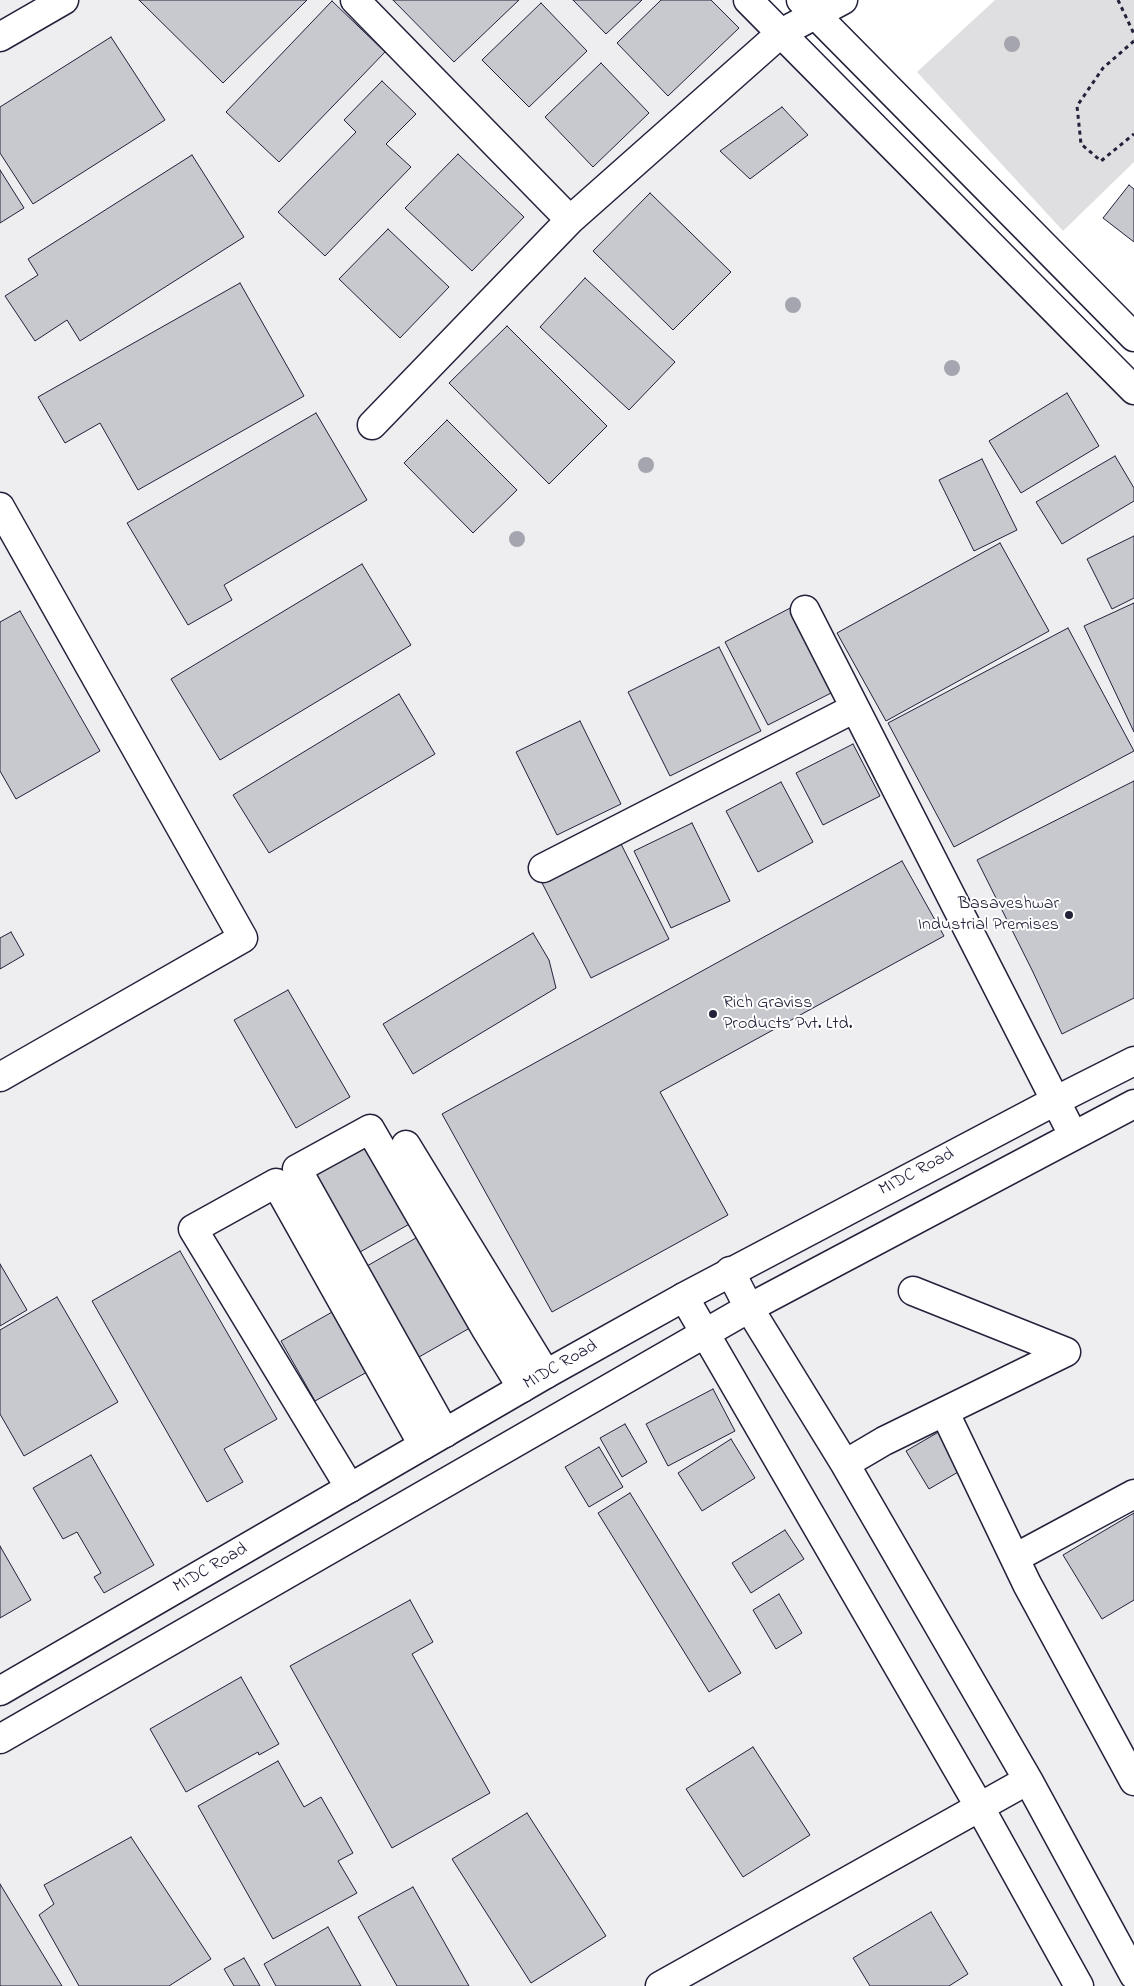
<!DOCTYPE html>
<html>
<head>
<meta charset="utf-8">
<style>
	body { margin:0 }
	canvas { display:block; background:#fff }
</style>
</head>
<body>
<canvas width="1134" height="1986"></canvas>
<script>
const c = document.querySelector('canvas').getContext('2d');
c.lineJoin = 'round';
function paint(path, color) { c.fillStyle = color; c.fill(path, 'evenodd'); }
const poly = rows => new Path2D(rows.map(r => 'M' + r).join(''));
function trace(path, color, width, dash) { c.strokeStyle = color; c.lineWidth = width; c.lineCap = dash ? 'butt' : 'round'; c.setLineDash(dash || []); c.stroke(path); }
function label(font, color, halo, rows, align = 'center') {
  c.font = font + ' "Indie Flower",sans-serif'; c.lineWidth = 4; c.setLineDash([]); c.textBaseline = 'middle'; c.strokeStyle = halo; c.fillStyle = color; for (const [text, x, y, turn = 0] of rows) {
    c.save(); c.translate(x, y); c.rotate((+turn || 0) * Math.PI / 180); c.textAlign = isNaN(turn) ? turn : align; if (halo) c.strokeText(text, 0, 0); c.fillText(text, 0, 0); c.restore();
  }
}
const built = poly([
	[0,0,761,0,1134,398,1134,1986,0,1986]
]);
const green = poly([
	[995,0,1134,0,1134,162,1063,231,917,72]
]);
const building = poly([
	[139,0,307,0,223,83,139,0],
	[393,0,519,0,454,62,393,0],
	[573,0,642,0,606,34,573,0],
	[661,0,711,0,739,28,668,96,617,43,661,0],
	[332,1,385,52,279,162,226,112,332,1],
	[541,3,587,51,529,107,482,60,541,3],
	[111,37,165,120,33,204,0,153,0,107,111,37],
	[601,63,649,113,593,167,545,117,601,63],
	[382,81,416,114,386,144,411,167,325,256,278,212,356,132,344,120,382,81],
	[782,107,808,135,750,179,720,151,782,107],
	[458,154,524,217,472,271,405,208,458,154],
	[192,155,244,237,80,341,67,320,35,341,5,296,38,275,28,259,192,155],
	[0,170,24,208,0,223,0,170],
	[1129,185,1134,189,1134,242,1103,218,1129,185],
	[650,193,731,272,673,330,593,251,650,193],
	[388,229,449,287,400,338,339,279,388,229],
	[585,278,675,362,629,410,540,327,585,278],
	[240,283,304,396,138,490,100,423,65,443,38,397,240,283],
	[507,326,607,426,549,484,449,383,507,326],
	[1067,393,1099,446,1021,493,989,441,1067,393],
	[316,413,367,500,224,585,232,600,188,625,127,523,316,413],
	[447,420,517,490,473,533,404,463,447,420],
	[1115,456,1134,488,1134,501,1062,544,1036,502,1115,456],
	[982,459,1017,530,974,551,939,480,982,459],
	[1134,536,1134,598,1112,609,1087,559,1134,536],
	[1000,543,1049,631,886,721,837,633,1000,543],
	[362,564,411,645,220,760,171,679,362,564],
	[1134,603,1134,732,1084,626,1134,603],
	[796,605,839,689,768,725,725,642,796,605],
	[20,611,100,751,16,799,0,771,0,622,20,611],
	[1068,628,1134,751,954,847,888,723,1068,628],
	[719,647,761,731,670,776,628,692,719,647],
	[399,694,435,754,269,853,233,795,399,694],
	[580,721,621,804,557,835,516,752,580,721],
	[853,744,880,796,823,825,796,773,853,744],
	[1134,781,1134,998,1062,1034,1032,970,977,860,1134,781],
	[781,782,813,842,758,872,726,811,781,782],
	[692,823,730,901,671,928,634,851,692,823],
	[620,842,669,939,591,978,541,881,620,842],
	[902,861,944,936,660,1092,728,1215,552,1312,442,1114,902,861],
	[11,932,24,955,0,969,0,938,11,932],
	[533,933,549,960,556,988,413,1074,383,1024,533,933],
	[288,990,350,1097,296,1128,234,1020,288,990],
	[367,1143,413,1222,353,1256,308,1177,367,1143],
	[423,1234,475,1325,412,1361,360,1270,423,1234],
	[180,1251,277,1419,224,1449,243,1482,207,1502,92,1301,180,1251],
	[0,1264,27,1310,0,1326,0,1264],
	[57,1297,118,1402,24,1456,0,1414,0,1330,57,1297],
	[341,1307,376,1367,315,1401,281,1341,341,1307],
	[713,1389,735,1431,668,1466,646,1424,713,1389],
	[625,1424,647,1462,622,1477,600,1438,625,1424],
	[942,1430,965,1468,929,1489,906,1451,942,1430],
	[731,1439,755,1478,702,1511,678,1473,731,1439],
	[599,1447,623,1487,589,1507,565,1467,599,1447],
	[91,1455,154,1565,104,1593,94,1577,101,1573,77,1532,63,1539,33,1488,91,1455],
	[630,1493,741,1673,709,1692,598,1513,630,1493],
	[1134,1513,1134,1600,1102,1619,1063,1555,1134,1513],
	[785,1530,804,1559,751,1593,732,1563,785,1530],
	[0,1546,31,1600,0,1618,0,1546],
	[779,1594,802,1633,776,1649,753,1610,779,1594],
	[410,1600,433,1642,412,1654,490,1793,392,1848,290,1666,410,1600],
	[241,1677,279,1744,259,1755,258,1752,186,1792,150,1729,241,1677],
	[753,1747,810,1835,743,1877,686,1789,753,1747],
	[278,1761,304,1807,321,1797,353,1853,338,1861,357,1893,273,1939,198,1806,278,1761],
	[527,1813,606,1936,531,1983,452,1859,527,1813],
	[131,1837,211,1959,169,1986,79,1986,39,1915,54,1904,44,1885,131,1837],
	[0,1884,62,1986,0,1986,0,1884],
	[413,1887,469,1986,397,1986,358,1917,413,1887],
	[931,1912,968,1974,949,1986,870,1986,853,1958,931,1912],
	[328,1927,361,1986,276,1986,264,1964,328,1927],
	[244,1958,260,1986,234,1986,224,1969,244,1958]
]);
const path = poly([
	[1118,0,1134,34],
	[1134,41,1103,68,1077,106,1081,144,1101,161,1134,134]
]);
const minor = poly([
	[355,0,570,220],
	[0,37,64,0],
	[372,425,570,220,781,33,843,0],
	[0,507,243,938,0,1077],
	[805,610,1073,1135],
	[543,868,855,708],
	[406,1145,546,1374],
	[730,1271,749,1308,845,1464,1028,1780,1134,1975],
	[684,1297,979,1806,1079,1986],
	[945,1413,1027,1584,1134,1781],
	[445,1433,297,1169,370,1129,487,1331,522,1388],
	[845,1464,884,1441,1066,1352,913,1291],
	[350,1488,193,1229,276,1183,423,1445],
	[1015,1558,1134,1494],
	[660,1986,1028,1780]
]);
const major = poly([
	[748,0,1134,390],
	[801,0,1134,337],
	[0,1691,546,1374,684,1297,1057,1100,1134,1061],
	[0,1739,749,1308,1134,1104]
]);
const trees = [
	[1012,44],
	[793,305],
	[952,368],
	[646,465],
	[517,539]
];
const markers = [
	[1069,915,5,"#22223b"],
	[713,1014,5,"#22223b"]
];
const poiNames = [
	["Basaveshwar",1059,905],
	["Industrial Premises",1059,926],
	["Rich Graviss",723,1004,"left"],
	["Products Pvt. Ltd.",723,1025,"left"]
];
const streetNames = [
	["MIDC Road",917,1173,-28],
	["MIDC Road",561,1366,-30],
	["MIDC Road",211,1569,-30]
];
paint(built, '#eeeef1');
paint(green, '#dfdfe2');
paint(building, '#c8c8cf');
trace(building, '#22223b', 1);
trace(minor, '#22223b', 31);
trace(major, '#22223b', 31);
trace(path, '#22223b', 3, [4, 4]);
trace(minor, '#fff', 28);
trace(major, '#fff', 28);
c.fillStyle = '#a5a5af';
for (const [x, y] of trees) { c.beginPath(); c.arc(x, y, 8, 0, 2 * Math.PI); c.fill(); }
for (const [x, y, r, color] of markers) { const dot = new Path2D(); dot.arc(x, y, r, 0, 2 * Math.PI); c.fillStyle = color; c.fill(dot); trace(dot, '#fff', 2); }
label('18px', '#22223b', '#fff', poiNames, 'right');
label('18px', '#22223b', '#fff', streetNames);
</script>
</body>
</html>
